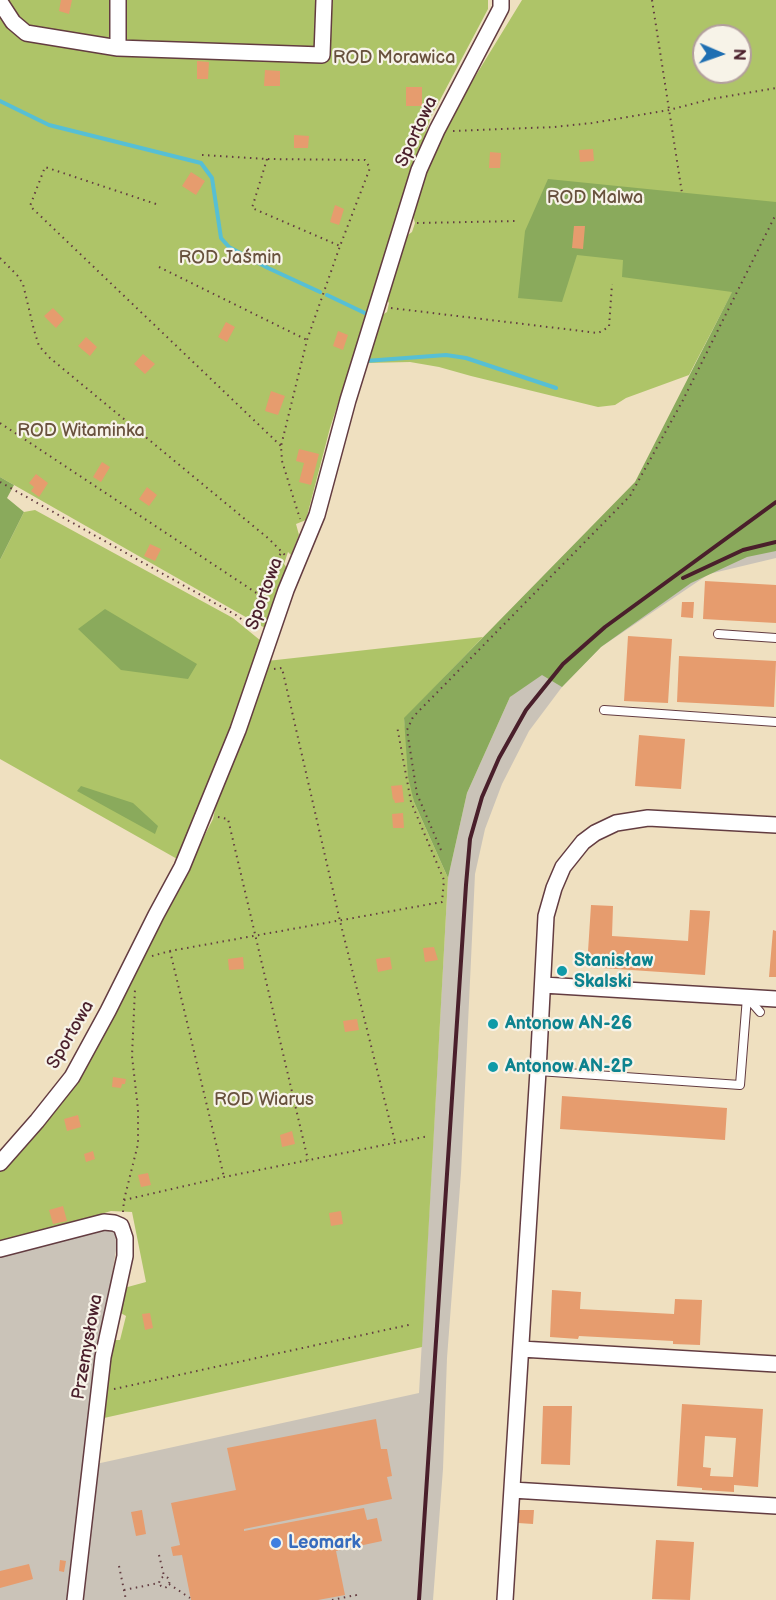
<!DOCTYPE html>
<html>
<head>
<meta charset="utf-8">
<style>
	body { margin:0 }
	#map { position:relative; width:776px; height:1600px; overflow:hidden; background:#efe0c0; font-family:"Balsamiq Sans",sans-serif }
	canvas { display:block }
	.north { position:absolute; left:692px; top:24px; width:60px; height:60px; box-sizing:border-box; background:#f7f3e8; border:2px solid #b29e9c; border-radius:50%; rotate:92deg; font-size:16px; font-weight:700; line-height:24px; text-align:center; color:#4a1f2b }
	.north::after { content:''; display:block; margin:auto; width:21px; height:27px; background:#1f6fb2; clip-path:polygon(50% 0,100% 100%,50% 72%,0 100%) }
</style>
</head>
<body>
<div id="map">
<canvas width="776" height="1600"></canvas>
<div class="north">N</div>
</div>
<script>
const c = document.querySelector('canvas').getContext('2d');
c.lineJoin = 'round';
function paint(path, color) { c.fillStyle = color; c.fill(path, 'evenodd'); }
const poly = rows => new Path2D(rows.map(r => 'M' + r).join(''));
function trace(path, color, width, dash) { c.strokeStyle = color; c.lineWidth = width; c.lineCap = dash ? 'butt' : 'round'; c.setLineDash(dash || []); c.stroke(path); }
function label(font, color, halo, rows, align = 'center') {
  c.font = font + ' "Balsamiq Sans",sans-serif'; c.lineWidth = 4.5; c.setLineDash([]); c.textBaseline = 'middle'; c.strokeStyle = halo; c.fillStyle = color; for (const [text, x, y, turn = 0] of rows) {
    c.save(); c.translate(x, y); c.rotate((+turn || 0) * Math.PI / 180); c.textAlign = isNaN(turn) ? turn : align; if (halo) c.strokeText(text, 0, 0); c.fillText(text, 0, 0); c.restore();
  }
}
const industrial = poly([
	[776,527,776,558,709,574,601,647,562,687,529,731,502,784,485,829,475,874,461,1173,447,1358,443,1469,433,1600,81,1600,96,1464,419,1393,448,878,467,793,510,697,548,652],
	[98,1227,111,1229,118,1238,86,1436,67,1600,0,1600,0,1254]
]);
const green = poly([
	[0,0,488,0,488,9,431,117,330,428,306,520,296,524,299,535,291,555,288,552,284,564,287,568,265,628,0,477],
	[522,0,776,0,776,208,689,375,626,398,615,405,598,407,471,376,439,367,410,362,365,363,382,315,387,312,389,303,386,298,405,237,412,232,415,223,413,216,437,141,443,129],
	[704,36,740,36,740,72,704,72],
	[35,510,233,618,261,641,250,685,179,860,0,759,0,560,24,512],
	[483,637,404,719,414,802,448,878,422,1347,104,1418,113,1340,120,1340,126,1316,119,1312,125,1297,124,1288,146,1282,132,1212,111,1211,0,1244,0,1170,134,973,213,819,217,800,267,661]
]);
const forest = poly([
	[548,179,776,202,776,551,747,557,691,583,601,647,562,687,542,675,510,697,467,793,448,878,414,802,408,777,404,718,635,482,732,292,622,277,623,260,577,255,562,302,518,298,525,231],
	[0,477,14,485,7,498,24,512,0,560],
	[105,609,197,664,188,679,121,670,78,629],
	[81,786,133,803,158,826,155,834,77,791]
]);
const stream = poly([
	[0,101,49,125,201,163,212,178,221,238,229,247,268,268,320,292],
	[327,295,369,315],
	[365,361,446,355,466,358,556,388]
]);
const building = poly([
	[61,0,72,0,69,14,59,11],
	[197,61,209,62,208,79,197,79],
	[265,70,280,71,280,86,264,86],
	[406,87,422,87,422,106,406,106],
	[294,135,309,136,308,148,294,148],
	[593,149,594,161,580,162,579,150],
	[490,152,501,153,500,168,489,168],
	[191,172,205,181,196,195,182,186],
	[335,205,344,209,339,225,330,222],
	[574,226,585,226,583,249,572,248],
	[53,308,64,319,56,328,44,316],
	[226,322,235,327,227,342,218,337],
	[338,331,348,335,343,350,333,346],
	[86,337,97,347,90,356,78,346],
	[143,354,155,364,145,374,134,364],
	[271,391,285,396,278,415,265,411],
	[299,449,319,454,311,485,299,482,304,463,296,461],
	[102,462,110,467,101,482,93,477],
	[36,474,48,483,39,497,31,491,34,487,29,483],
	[147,487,157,495,149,506,139,499],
	[150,544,161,549,155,561,144,556],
	[705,581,776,585,776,623,703,619],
	[682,602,694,602,693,618,681,617],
	[628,636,672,639,668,703,624,701],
	[679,656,776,661,774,707,677,702],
	[639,735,685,739,681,789,635,786],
	[402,785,404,802,395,803,394,799,393,800,391,786],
	[403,813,404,828,393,828,392,814],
	[591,905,613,906,612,936,688,941,690,910,710,911,705,975,587,967],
	[773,930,776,931,776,977,769,977],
	[434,947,438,960,425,962,423,948],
	[243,957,244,969,229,970,228,959],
	[390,957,392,969,378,972,376,959],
	[357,1019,359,1030,345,1032,343,1021],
	[113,1077,126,1079,125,1084,122,1084,121,1088,112,1087],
	[562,1096,727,1108,725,1140,560,1129],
	[78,1115,81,1127,67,1131,64,1119],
	[292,1131,295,1144,282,1147,280,1135],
	[93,1151,95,1159,86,1162,84,1154],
	[148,1173,151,1185,141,1187,138,1175],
	[63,1206,67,1221,53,1224,49,1210],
	[341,1211,343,1224,331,1226,329,1213],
	[552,1290,581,1292,580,1309,674,1314,675,1299,702,1300,700,1345,673,1344,673,1341,579,1336,578,1339,550,1337],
	[150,1313,153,1328,145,1330,142,1314],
	[682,1404,763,1409,758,1487,734,1485,734,1492,702,1490,702,1488,677,1486],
	[705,1436,736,1438,733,1477,710,1476,711,1468,703,1467],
	[543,1406,572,1406,570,1465,541,1464],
	[376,1419,381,1449,387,1449,392,1476,387,1477,392,1499,244,1529,244,1531,364,1508,367,1520,377,1518,382,1541,336,1551,345,1595,318,1600,191,1600,182,1555,173,1556,171,1547,180,1545,171,1503,236,1490,227,1448],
	[142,1510,146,1534,136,1536,131,1512],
	[518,1510,534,1510,533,1524,518,1523],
	[656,1540,694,1542,690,1600,652,1599],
	[60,1560,66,1561,64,1572,59,1571],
	[29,1564,33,1579,0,1588,0,1571]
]);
const path = poly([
	[652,0,682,193],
	[453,131,554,127,592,123,669,110,711,99,776,88],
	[202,155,267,159,365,160,370,168,340,246,307,340,281,446,282,461,300,519],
	[267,159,252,208,340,246],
	[156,204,45,167,30,206,281,446],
	[417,223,519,221],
	[0,258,17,275,23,284,34,330,39,346,50,358,269,539,286,556],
	[159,267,307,340],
	[391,308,598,333,609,327,612,284],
	[0,423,258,594,282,551],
	[0,482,236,615,257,631],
	[274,669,282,668,340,921,395,1142],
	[218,817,228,819,308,1160],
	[441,850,417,794,407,730,413,717,630,496,682,402,776,214],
	[170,951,224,1177],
	[152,956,170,951,442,902,444,880,411,802,397,726],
	[124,1200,224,1177,429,1136],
	[123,1212,124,1200,138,1144,138,1109,132,1056,135,989],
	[114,1389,413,1324],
	[159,1555,164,1576],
	[119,1566,126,1600],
	[169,1584,190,1598],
	[124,1590,159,1583,160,1579,164,1576,168,1578,170,1581,168,1586,165,1588,161,1586,159,1583],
	[332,1600,356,1595,357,1600]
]);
const service = poly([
	[718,634,776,638],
	[604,710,776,722],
	[538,1071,740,1085,747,997,760,1012]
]);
const minor = poly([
	[0,2,13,22,26,33,118,48,322,55,324,0],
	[118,48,118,0],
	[543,985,776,999],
	[0,1163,37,1121,72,1077,108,1011,156,915,182,867,238,730,286,590,317,515,348,400,419,170,437,130,501,8,501,0],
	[0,1249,104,1222,114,1223,121,1226,125,1238,125,1256,103,1357,75,1600],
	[521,1349,776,1364],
	[512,1490,776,1506],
	[505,1600,538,1071,546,916,554,888,563,867,583,842,595,833,616,823,648,818,776,825]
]);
const rail = poly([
	[683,578,743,550,776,542],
	[419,1600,466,885,470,839,482,797,499,758,526,710,563,664,605,627,776,502]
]);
const markers = [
	[562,971,6,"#0f9aa8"],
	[493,1024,6,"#0f9aa8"],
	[493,1067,6,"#0f9aa8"],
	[276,1543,6,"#3f7fe0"]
];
const parkNames = [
	["ROD Morawica",394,58],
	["ROD Malwa",595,198],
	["ROD Jaśmin",230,258],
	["ROD Witaminka",81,431],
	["ROD Wiarus",264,1100]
];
const streetNames = [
	["Sportowa",417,132,-65],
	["Sportowa",265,594,-70],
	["Sportowa",71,1035,-60],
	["Przemysłowa",88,1347,-80]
];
const cultureNames = [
	["Stanisław",574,961],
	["Skalski",574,982],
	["Antonow AN-26",505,1024],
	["Antonow AN-2P",505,1067]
];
const shopNames = [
	["Leomark",288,1543]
];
paint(industrial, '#cac3b8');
paint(green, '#aec468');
paint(forest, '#8aaa5c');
trace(stream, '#57bfd4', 4);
paint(building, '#e69c6e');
trace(service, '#633c41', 10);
trace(minor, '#633c41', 18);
trace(path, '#633c41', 2, [1.5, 4.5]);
trace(service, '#fff', 8);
trace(minor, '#fff', 15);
trace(rail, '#4a1f2b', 4);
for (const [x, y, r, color] of markers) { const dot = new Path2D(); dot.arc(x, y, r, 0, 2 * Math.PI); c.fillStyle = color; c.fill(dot); trace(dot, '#f7f3e8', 2); }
label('18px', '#68513d', '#f7f3e8', parkNames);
label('18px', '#4a1f2b', '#f7f3e8', streetNames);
label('bold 18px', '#0d838f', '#f7f3e8', cultureNames, 'left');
label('bold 18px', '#366cbe', '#f7f3e8', shopNames, 'left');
</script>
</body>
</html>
